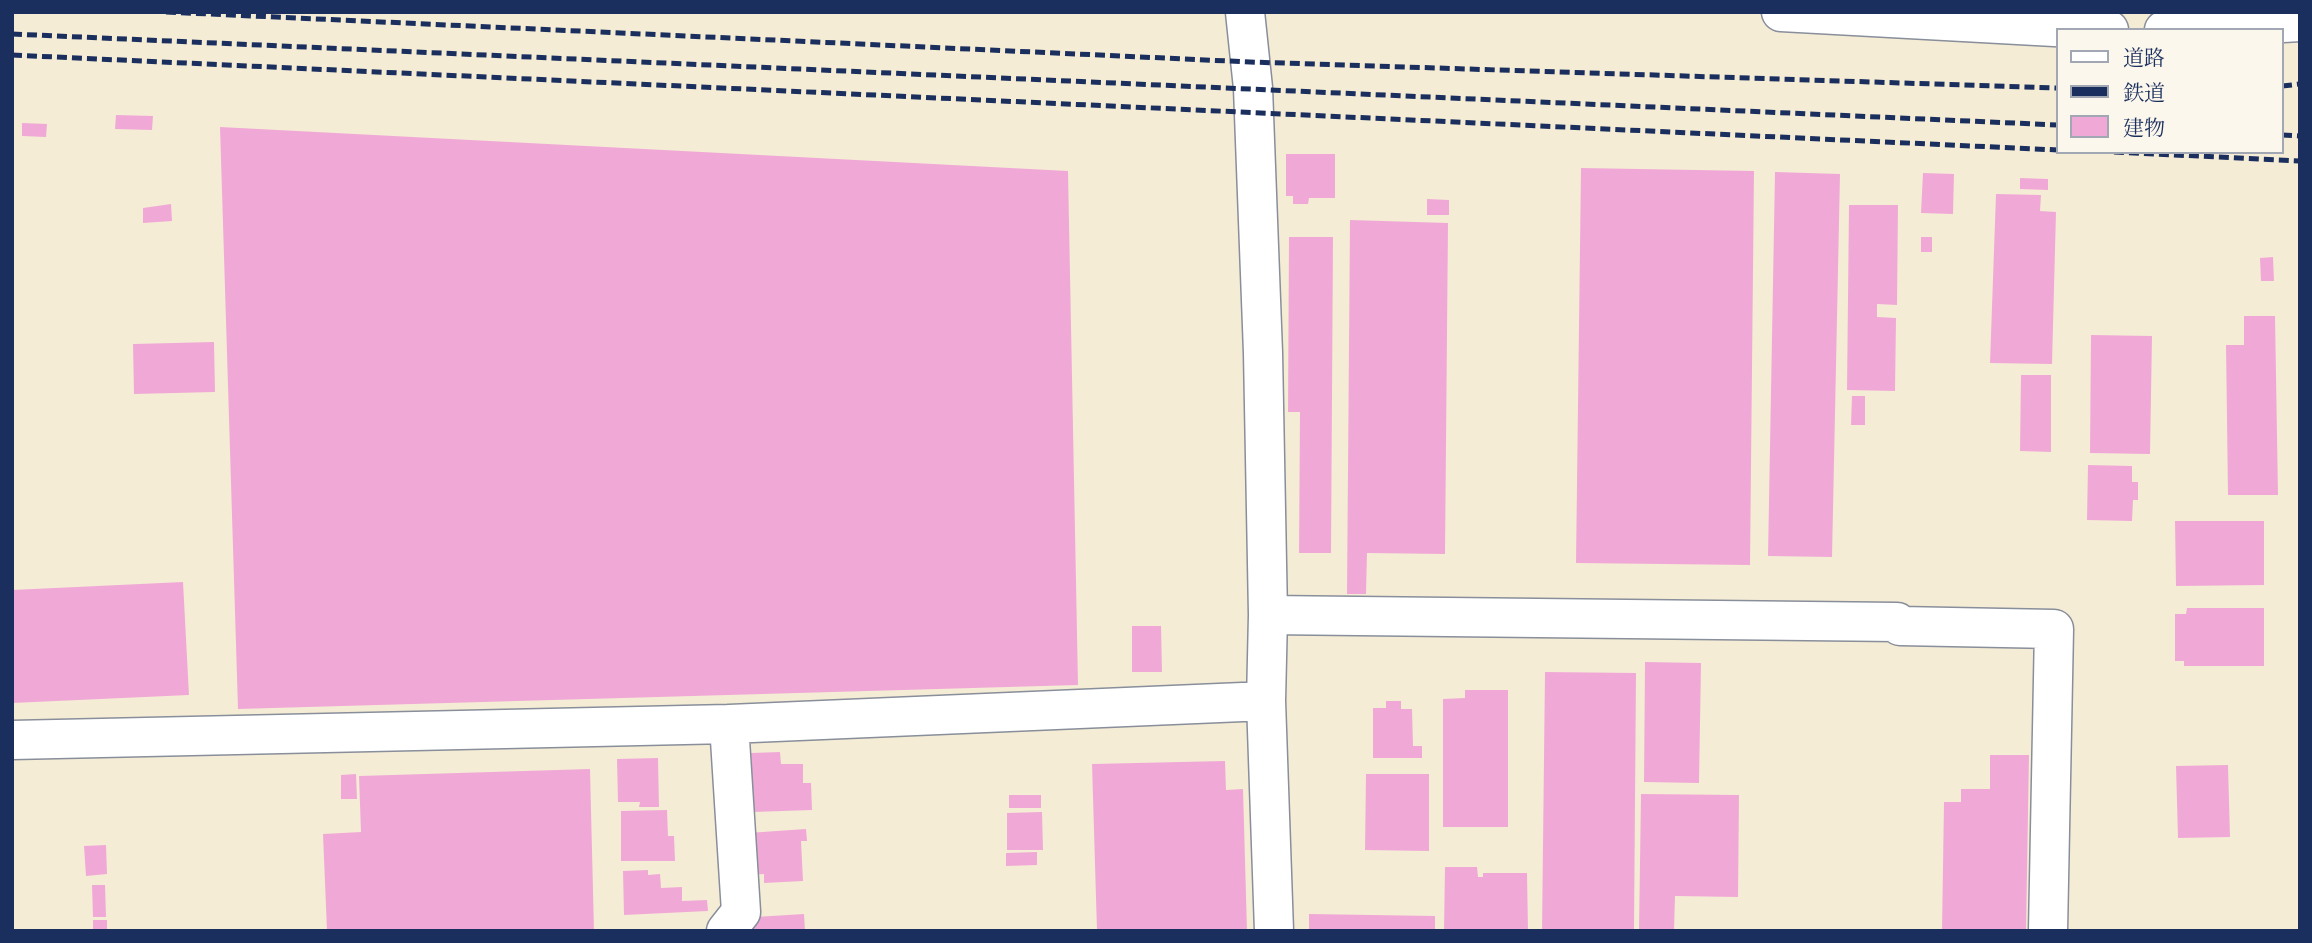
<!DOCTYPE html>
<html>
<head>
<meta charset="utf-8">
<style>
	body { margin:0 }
	#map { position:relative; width:2312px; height:943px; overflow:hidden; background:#f5ecd6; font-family:"Libre Bodoni","Noto Serif JP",serif }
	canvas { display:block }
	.frame { position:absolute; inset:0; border:14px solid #1b2f5e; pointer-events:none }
	.legend { position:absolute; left:2056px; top:28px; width:228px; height:126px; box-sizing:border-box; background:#fbf7ec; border:2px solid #a1a7b3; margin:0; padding:9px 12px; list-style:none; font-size:21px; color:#1b2f5e }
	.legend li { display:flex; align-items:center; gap:14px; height:35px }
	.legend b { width:35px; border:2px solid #a1a7b3 }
</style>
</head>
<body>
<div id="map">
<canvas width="2312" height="943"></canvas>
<div class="frame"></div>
<ul class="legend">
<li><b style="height:9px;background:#fff"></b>道路</li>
<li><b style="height:9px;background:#1b2f5e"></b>鉄道</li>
<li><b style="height:19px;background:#f0a9d6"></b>建物</li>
</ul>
</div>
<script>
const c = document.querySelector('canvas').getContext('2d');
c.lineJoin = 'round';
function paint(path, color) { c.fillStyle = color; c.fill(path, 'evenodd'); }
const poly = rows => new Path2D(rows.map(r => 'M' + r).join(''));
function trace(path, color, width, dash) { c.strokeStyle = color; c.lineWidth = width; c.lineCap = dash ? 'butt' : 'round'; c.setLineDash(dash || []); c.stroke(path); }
const building = poly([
	[116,115,153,116,152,130,115,129],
	[22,123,47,124,46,137,22,136],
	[220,127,1068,171,1078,685,238,709],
	[1286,154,1335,154,1335,198,1309,198,1308,204,1293,204,1293,196,1286,196],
	[1581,168,1754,171,1750,565,1576,563],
	[1775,172,1840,174,1832,557,1768,556],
	[1923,173,1954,174,1953,214,1921,213],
	[2020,178,2048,179,2048,190,2020,189],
	[1996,194,2041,195,2040,211,2056,212,2052,364,1990,363],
	[1427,199,1449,200,1449,215,1427,215],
	[171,204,172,221,143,223,143,208],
	[1849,205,1898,205,1897,305,1877,304,1877,317,1896,318,1895,391,1847,390],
	[1350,220,1448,223,1445,554,1367,553,1366,594,1347,594],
	[1289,237,1333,237,1331,553,1299,553,1300,412,1288,412],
	[1921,237,1932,237,1932,252,1921,252],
	[2273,257,2274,281,2261,281,2260,258],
	[2244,316,2275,316,2278,495,2228,495,2226,345,2244,345],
	[2091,335,2152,336,2150,454,2090,453],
	[214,342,215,392,134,394,133,344],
	[2021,375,2051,375,2051,452,2020,451],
	[1852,396,1865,396,1865,425,1851,425],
	[2088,465,2132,466,2132,482,2138,482,2138,500,2133,500,2132,521,2087,520],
	[2175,521,2264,521,2264,585,2176,586],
	[183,582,189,695,12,703,12,590],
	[2187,608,2264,608,2264,666,2184,666,2184,661,2175,661,2175,614,2186,614],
	[1132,626,1161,626,1162,672,1132,672],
	[1645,662,1701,663,1699,783,1644,782],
	[1545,672,1636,673,1634,931,1542,931],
	[1465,690,1508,690,1508,827,1443,827,1443,699,1465,698],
	[1386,701,1401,701,1401,709,1412,709,1413,746,1422,746,1422,758,1373,758,1373,708,1386,708],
	[780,752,781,764,803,764,803,783,811,783,812,810,753,812,751,753],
	[1990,755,2029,755,2026,931,1942,931,1944,802,1961,802,1961,789,1990,789],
	[658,758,659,807,639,807,640,802,618,802,617,759],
	[1225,761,1226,790,1243,789,1247,931,1097,931,1092,764],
	[2228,765,2230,837,2178,838,2176,766],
	[590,769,594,931,327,931,323,834,361,832,359,776],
	[356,774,357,799,341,799,341,775],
	[1366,774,1429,774,1429,851,1365,850],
	[1641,794,1739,795,1738,897,1675,896,1674,931,1639,931],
	[1009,795,1041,795,1041,808,1009,808],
	[667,810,668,836,674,836,675,861,621,861,621,811],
	[1042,812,1043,850,1007,850,1007,813],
	[806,829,807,841,801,841,803,881,764,883,764,874,750,875,748,833],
	[106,845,107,874,86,876,84,846],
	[1037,852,1037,865,1006,866,1006,853],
	[1445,867,1477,867,1478,877,1483,877,1483,873,1527,873,1528,931,1444,931],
	[648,870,648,875,660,874,661,888,682,887,682,901,707,900,708,911,624,915,623,871],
	[92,885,105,885,106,917,93,917],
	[804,914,805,931,742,931,755,917],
	[1309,914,1435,916,1435,931,1309,931],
	[93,920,107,920,107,931,93,931]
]);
const minor = poly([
	[1245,12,1253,88,1263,353,1268,615,1266,701,1274,931],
	[1781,12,2109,30],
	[2164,30,2300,22],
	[1268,615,1897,622,1900,626,2054,629,2048,931],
	[12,740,729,724,1266,701],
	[726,931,741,912,729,724]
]);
const rail = poly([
	[166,12,1250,62,2058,88],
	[12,34,2058,125],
	[12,55,2058,150],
	[2282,86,2300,84],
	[2282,135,2300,136],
	[2114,152,2300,161]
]);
paint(building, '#f0a9d6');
trace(minor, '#888e9a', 41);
trace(minor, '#fff', 38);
trace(rail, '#1b2f5e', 5, [10, 5]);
</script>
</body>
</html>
